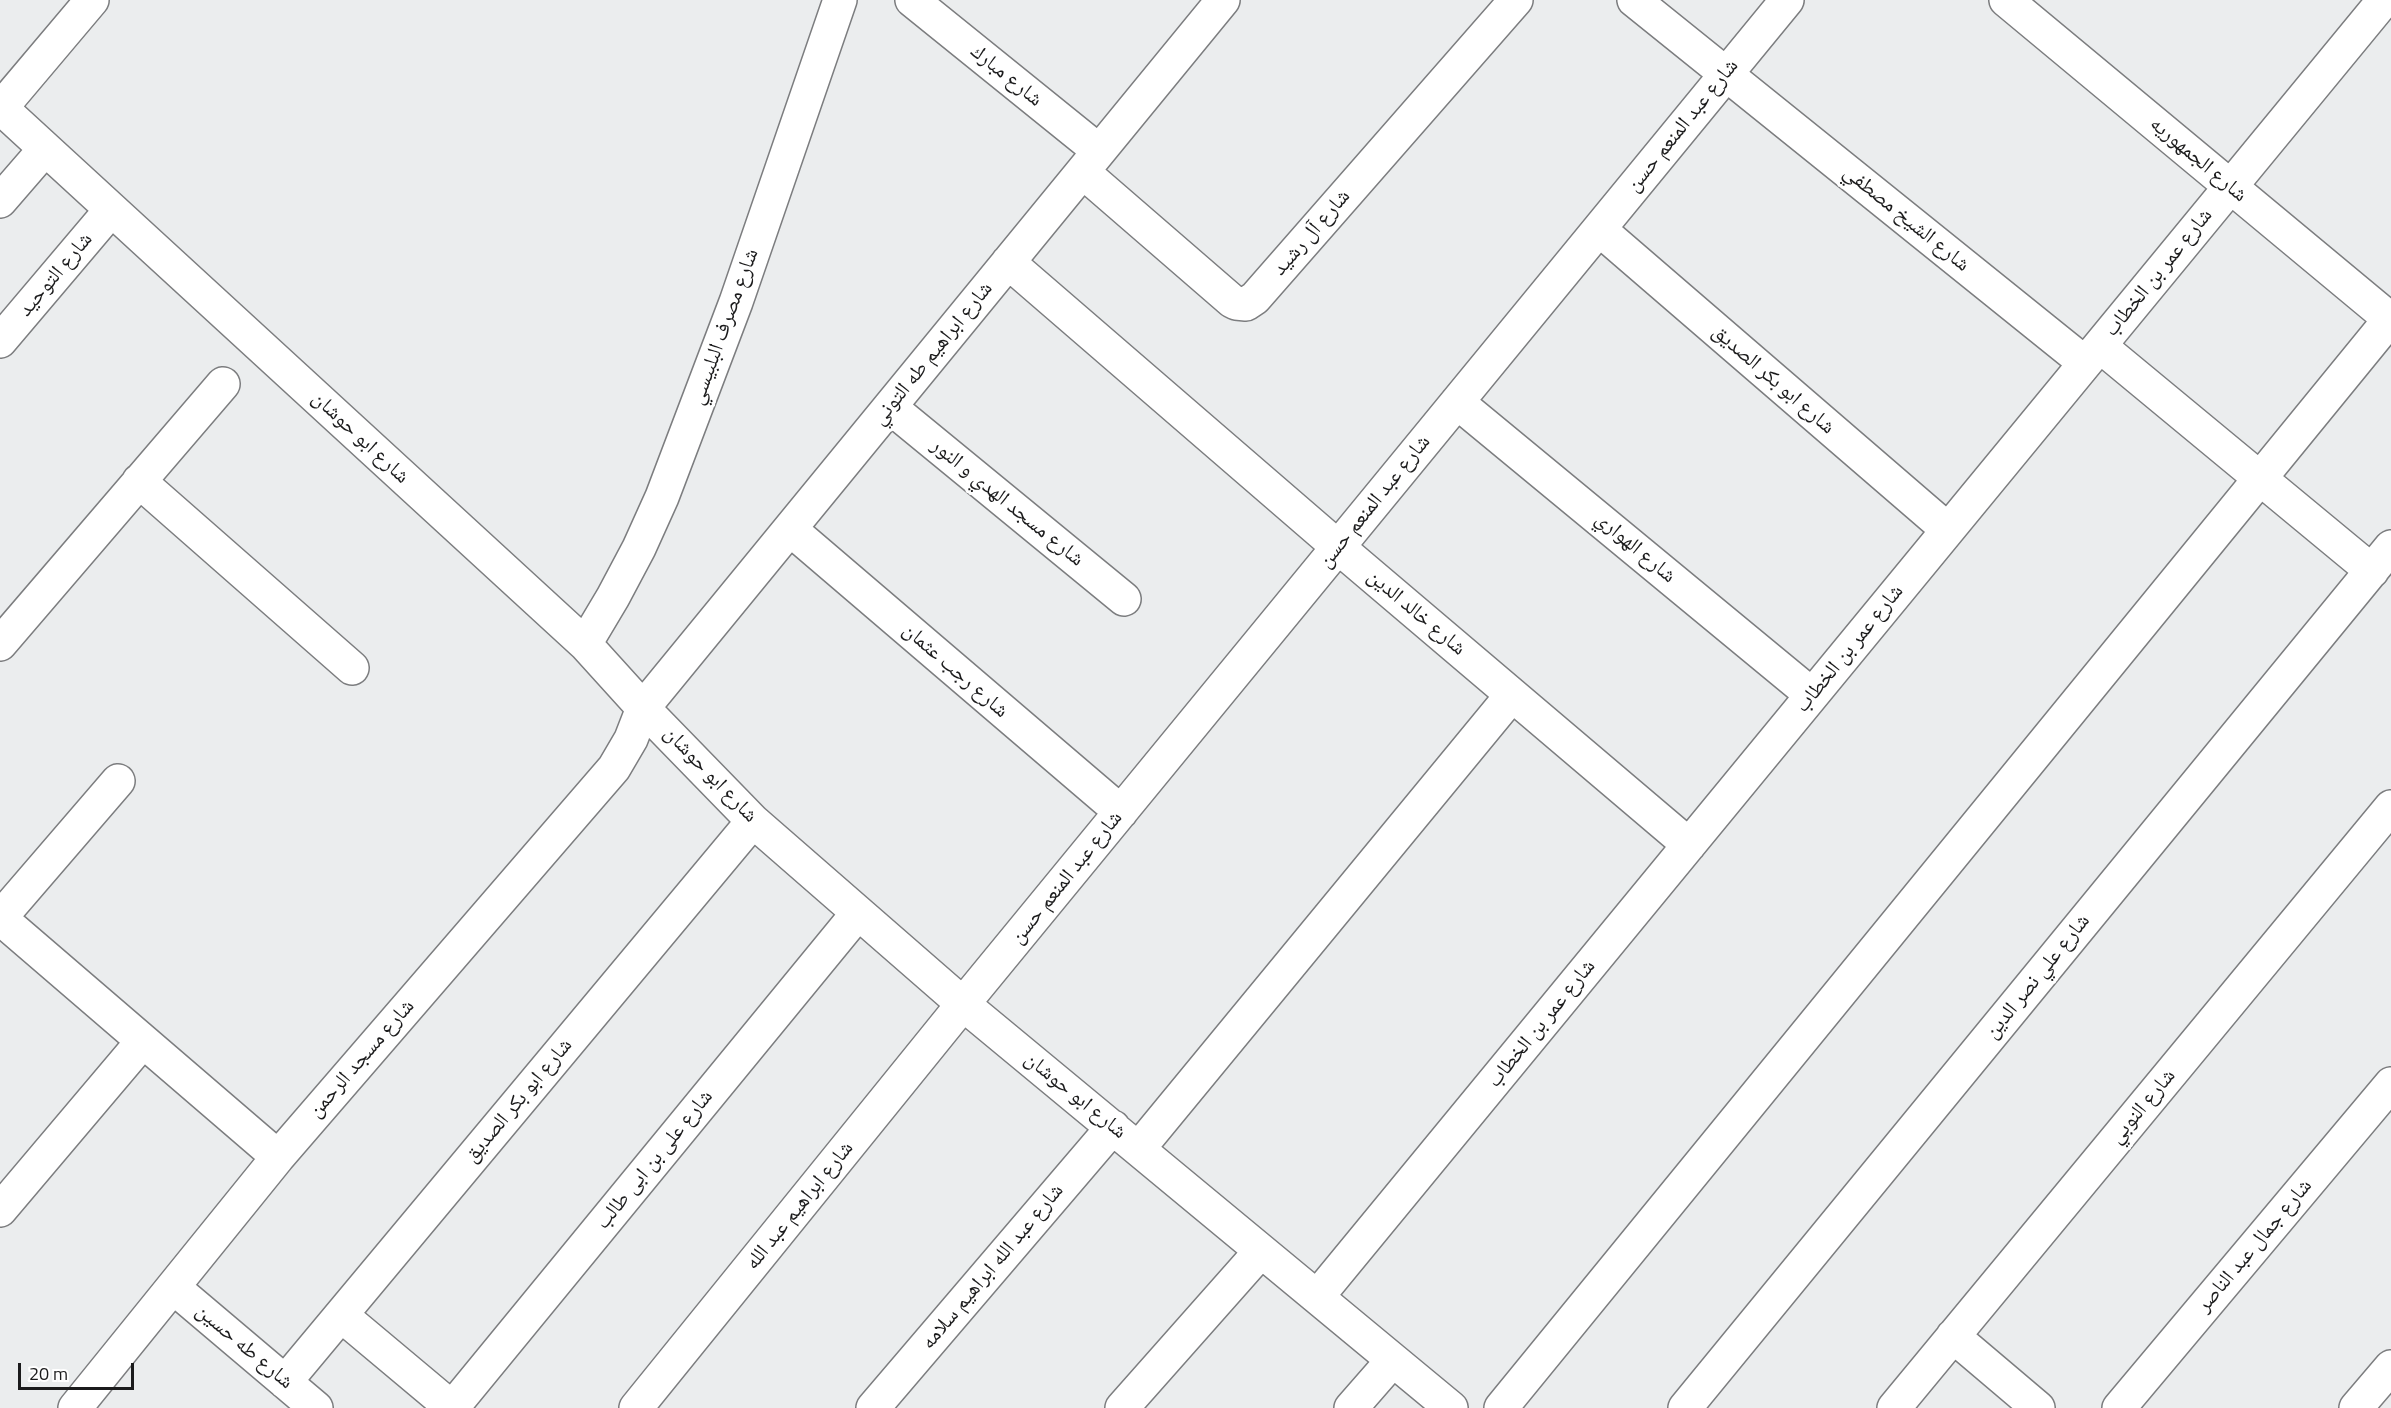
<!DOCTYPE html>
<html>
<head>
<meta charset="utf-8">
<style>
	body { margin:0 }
	#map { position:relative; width:2391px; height:1408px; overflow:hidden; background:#ebedee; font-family:"Titillium Web",sans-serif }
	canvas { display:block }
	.scale { position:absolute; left:18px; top:1363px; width:116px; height:27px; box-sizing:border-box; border:3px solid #1b1b1c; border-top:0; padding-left:8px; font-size:18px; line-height:21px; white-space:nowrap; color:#1b1b1c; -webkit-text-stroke:4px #fff; paint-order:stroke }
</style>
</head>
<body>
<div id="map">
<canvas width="2391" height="1408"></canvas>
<div class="scale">20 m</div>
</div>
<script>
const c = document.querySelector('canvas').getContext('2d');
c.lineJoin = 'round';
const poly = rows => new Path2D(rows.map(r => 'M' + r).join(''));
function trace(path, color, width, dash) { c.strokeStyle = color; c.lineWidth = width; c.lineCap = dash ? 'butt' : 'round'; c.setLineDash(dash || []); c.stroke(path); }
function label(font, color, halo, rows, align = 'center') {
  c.font = font + ' "Titillium Web","Noto Naskh Arabic",sans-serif'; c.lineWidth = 6; c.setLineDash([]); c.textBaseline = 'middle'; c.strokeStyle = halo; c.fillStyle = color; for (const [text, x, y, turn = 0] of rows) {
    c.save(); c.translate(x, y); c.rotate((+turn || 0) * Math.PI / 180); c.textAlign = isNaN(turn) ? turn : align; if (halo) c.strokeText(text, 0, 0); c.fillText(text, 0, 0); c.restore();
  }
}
const minor = poly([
	[912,0,1099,151],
	[1634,0,2085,363],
	[2006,0,2391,320],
	[0,107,585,644,643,708,753,821,963,1004,1451,1408],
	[0,109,92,0],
	[1083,172,1232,301,1236,303,1246,304,1255,298,1516,0],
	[0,201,45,149],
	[1599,229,1948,530],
	[1008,262,1338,547,1689,845],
	[0,341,111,210],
	[2100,346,2372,571],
	[1457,402,1812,695],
	[890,407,1124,599],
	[139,481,352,668],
	[790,529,1121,812],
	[0,644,223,384],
	[585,644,613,597,639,548,662,497,736,302,840,0],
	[0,918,278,1157],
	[0,918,118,781],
	[1139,1148,1512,695],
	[0,1210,143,1041],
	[173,1287,316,1408],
	[1317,1297,2384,0],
	[341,1315,452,1408],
	[1953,1336,2038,1408],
	[285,1382,753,821],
	[75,1408,278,1157,614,768,631,739,643,708,1223,0],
	[452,1408,858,913],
	[636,1408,963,1004,1787,0],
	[873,1408,1113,1127],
	[1122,1408,1261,1251],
	[1351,1408,1393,1360],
	[1501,1408,2391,318],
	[1685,1408,2391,547],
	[1894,1408,2391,807],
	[2119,1408,2391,1084],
	[2356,1408,2391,1367]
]);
const streetNames = [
	["شارع مبارك",1006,76,39],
	["شارع عبد المنعم حسن",1683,126,-51],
	["شارع الجمهوريه",2198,160,40],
	["شارع الشيخ مصطفي",1906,219,39],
	["شارع آل رشيد",1312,233,-49],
	["شارع عمر بن الخطاب",2159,273,-51],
	["شارع التوحيد",56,275,-50],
	["شارع مصرف البلبيسي",725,327,-70],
	["شارع ابراهيم طه التوني",933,354,-51],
	["شارع ابو بكر الصديق",1773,380,41],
	["شارع ابو حوشان",360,438,43],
	["شارع عبد المنعم حسن",1375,502,-51],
	["شارع مسجد الهدي و النور",1007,503,39],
	["شارع الهواري",1635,548,40],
	["شارع خالد الدين",1416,613,40],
	["شارع عمر بن الخطاب",1850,649,-51],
	["شارع رجب عثمان",955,671,41],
	["شارع ابو حوشان",710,775,46],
	["شارع عبد المنعم حسن",1067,878,-51],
	["شارع علي نصر الدين",2038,977,-51],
	["شارع عمر بن الخطاب",1542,1024,-51],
	["شارع مسجد الرحمن",362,1059,-49],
	["شارع ابو حوشان",1075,1096,39],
	["شارع ابو بكر الصديق",519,1101,-50],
	["شارع النوبي",2143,1107,-50],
	["شارع على بن ابى طالب",655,1160,-51],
	["شارع ابراهيم عبد الله",800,1206,-51],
	["شارع جمال عبد الناصر",2255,1246,-50],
	["شارع عبد الله ابراهيم سلامه",993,1267,-50],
	["شارع طه حسين",244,1347,40]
];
trace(minor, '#7c7d7f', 36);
trace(minor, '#fff', 33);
label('21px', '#1b1b1c', '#fff', streetNames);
</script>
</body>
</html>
